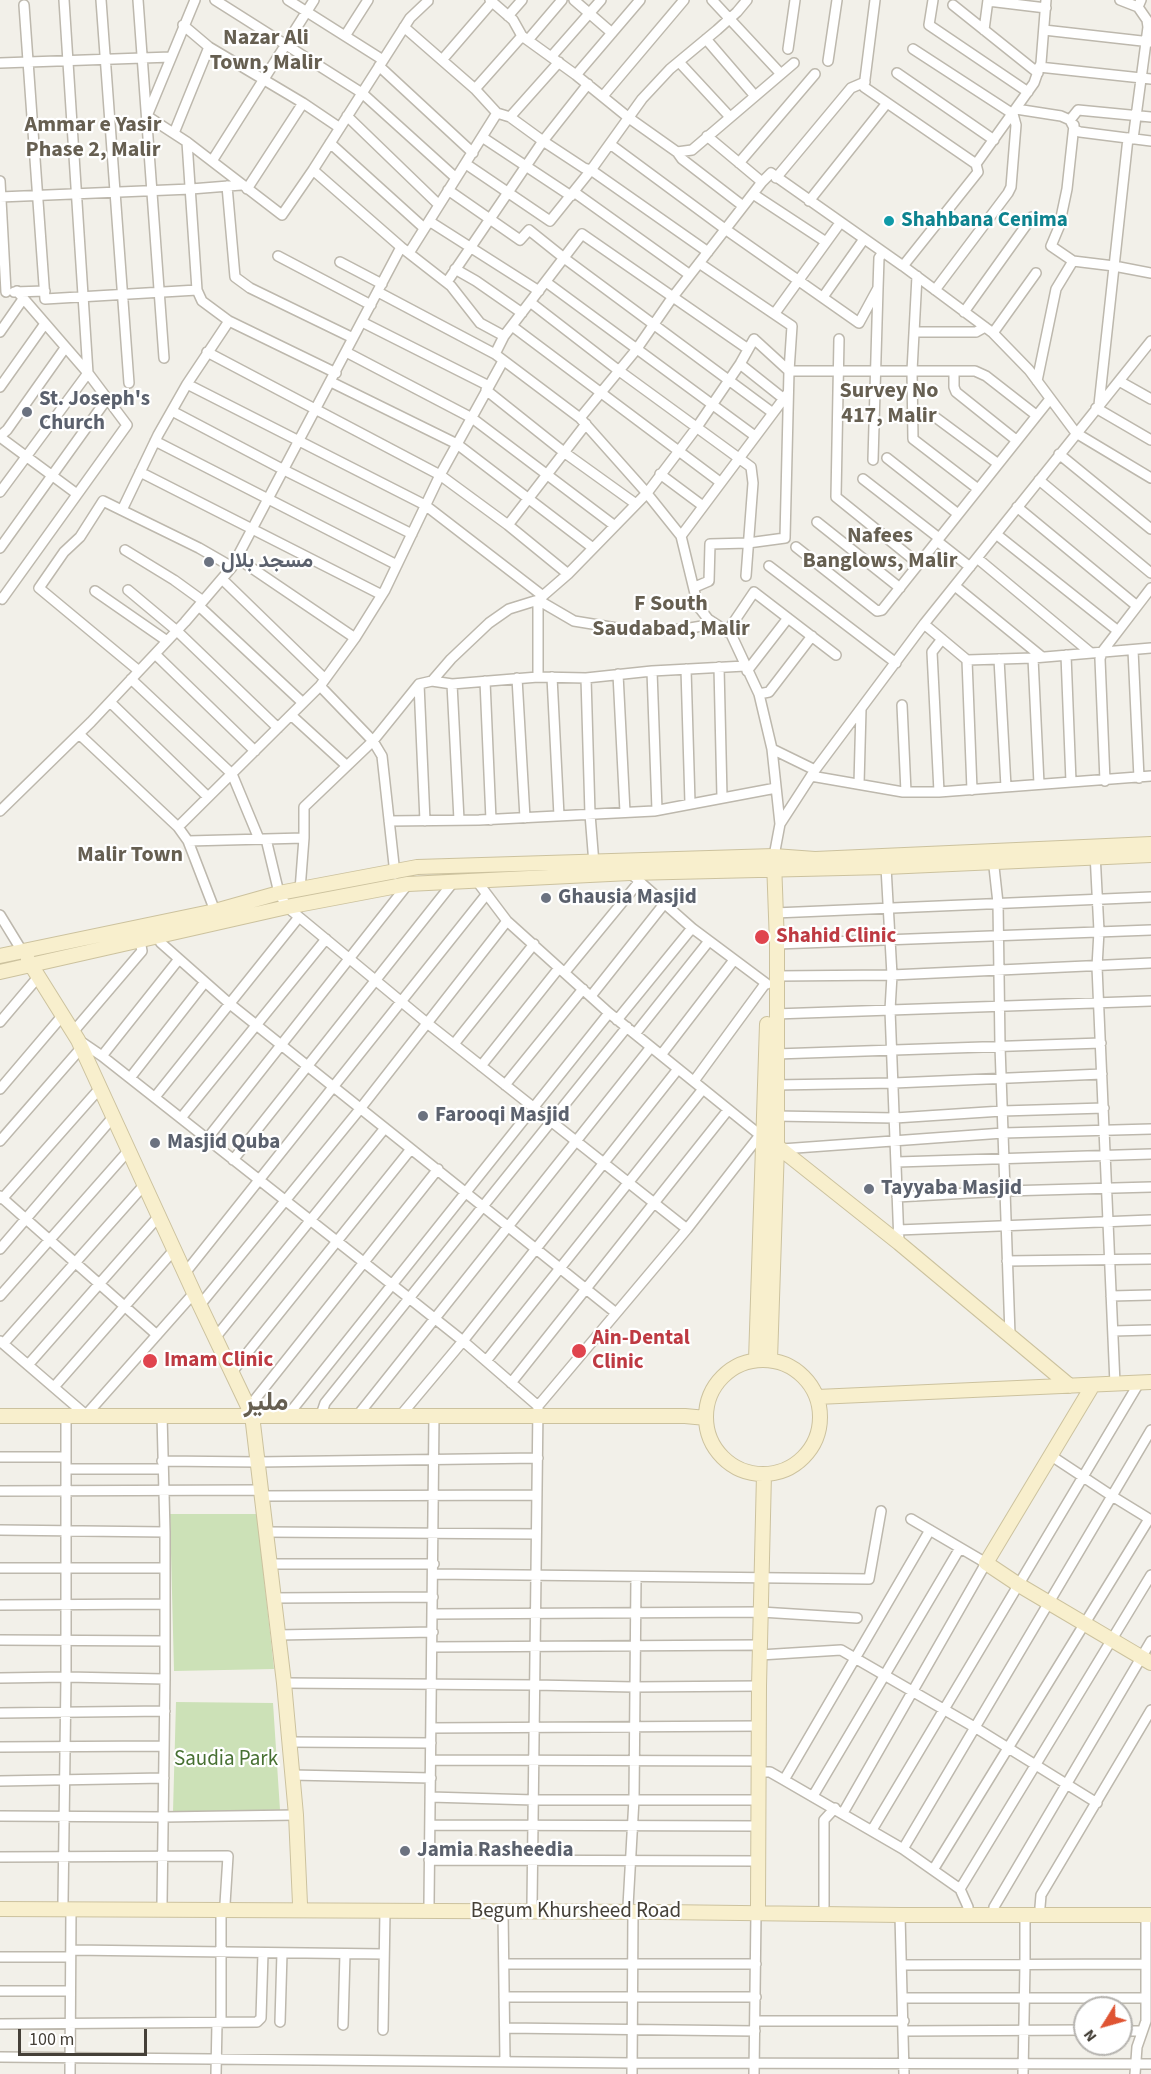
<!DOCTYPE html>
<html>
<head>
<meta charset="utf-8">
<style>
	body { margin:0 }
	#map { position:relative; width:1151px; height:2074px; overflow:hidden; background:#f2f0e9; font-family:"Source Sans 3",sans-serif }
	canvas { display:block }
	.north { position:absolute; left:1073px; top:1996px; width:60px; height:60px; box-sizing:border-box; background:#fff; border:2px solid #b5b3af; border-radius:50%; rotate:233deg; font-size:16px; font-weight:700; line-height:24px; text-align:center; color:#454038 }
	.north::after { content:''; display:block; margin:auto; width:21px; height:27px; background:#df5433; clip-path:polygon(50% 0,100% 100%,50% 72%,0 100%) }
	.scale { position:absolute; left:18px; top:2029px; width:129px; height:27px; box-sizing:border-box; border:3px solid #454038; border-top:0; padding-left:8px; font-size:18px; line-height:21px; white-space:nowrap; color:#454038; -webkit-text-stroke:4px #fff; paint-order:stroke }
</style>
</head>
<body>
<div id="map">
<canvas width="1151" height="2074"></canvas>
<div class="north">N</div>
<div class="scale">100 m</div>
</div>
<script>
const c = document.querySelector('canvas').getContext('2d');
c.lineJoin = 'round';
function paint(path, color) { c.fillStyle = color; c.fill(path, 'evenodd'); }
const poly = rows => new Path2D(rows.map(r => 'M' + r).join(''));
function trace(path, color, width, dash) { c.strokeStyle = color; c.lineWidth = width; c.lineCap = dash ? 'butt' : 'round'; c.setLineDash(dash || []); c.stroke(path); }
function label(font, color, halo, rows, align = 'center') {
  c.font = font + ' "Source Sans 3",Vazirmatn,sans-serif'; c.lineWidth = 4.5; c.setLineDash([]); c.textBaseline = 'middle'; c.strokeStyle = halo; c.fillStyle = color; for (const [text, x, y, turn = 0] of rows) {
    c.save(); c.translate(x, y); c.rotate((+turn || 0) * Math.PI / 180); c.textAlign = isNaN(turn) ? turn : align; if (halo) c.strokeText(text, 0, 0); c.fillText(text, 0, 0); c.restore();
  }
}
const green = poly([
	[170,1514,257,1514,274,1669,174,1671],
	[176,1702,273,1703,280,1810,173,1812]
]);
const street = poly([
	[101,0,129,383],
	[138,0,164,358],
	[195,0,147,116,187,142,282,215,313,170,410,18,428,1],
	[215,0,362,93,456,178],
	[288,0,383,60],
	[490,0,513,20,522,36,576,75,629,118,677,152,692,150,794,63],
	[574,0,612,33],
	[712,0,781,74],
	[875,0,864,87,976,164],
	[933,0,929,25,1028,92],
	[1120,0,1138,7,1141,0],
	[988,1,1046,8],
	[24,5,45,299,197,290],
	[953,5,1038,73],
	[508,16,522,0],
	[183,25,209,47,303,103,340,128],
	[404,27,475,89,497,113,510,117,543,141,584,168,591,170,708,252],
	[984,30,988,0],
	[1044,30,1151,42],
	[345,36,368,0],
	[706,39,755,96],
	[528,40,562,0],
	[788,49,795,0],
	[913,49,1013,114,1016,125,1011,187,1008,193,935,290],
	[551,57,601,0],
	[442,60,492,2],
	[828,61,837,0],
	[679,62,730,117],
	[0,63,171,57],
	[379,66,473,153],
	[1039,67,1151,79],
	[897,73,994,140],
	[576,75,640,0],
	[475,89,522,36],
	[603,96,684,0],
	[1016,109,1061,116,1070,120,1075,130,1080,132,1151,141],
	[347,116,439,205],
	[510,117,559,62],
	[1070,120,1078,110,1151,117],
	[1074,125,1067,189,1059,227,1051,246,1073,261,1114,266,1151,273],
	[174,133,209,47],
	[482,137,571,196],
	[1133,139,1148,27,1147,20,1138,7],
	[187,142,197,290,202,301,229,321,336,373],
	[330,143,424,228],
	[610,144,725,229,859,323,878,288],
	[677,152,682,159,743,206],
	[212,161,314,0],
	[739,163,815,74],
	[466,164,550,221,591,170,642,99,670,69,717,30,737,12,747,0],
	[313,170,401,247,451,286,480,323,504,336],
	[776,178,851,88,865,82],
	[0,181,6,292],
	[762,182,771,173,903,266,993,333,1029,370,1076,433,1151,478],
	[227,186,235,277,250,288,353,338],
	[247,189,303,103],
	[448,190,520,240,529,230,564,258,773,413],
	[574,192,690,275],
	[753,194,826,242],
	[0,197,191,189,241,185],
	[809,201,887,103],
	[429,221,539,291],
	[409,253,497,113],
	[278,256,371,305],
	[340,262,382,284],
	[903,266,978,172,976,164,1034,83,1041,63,1046,0],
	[455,269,476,281,522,313],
	[917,276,912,371,913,439,978,489],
	[447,282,543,141,588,84],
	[546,282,755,436],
	[14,292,45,291],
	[378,292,495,354,504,336,582,234,748,349],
	[823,297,864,239],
	[530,302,618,370,751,467,753,483,746,576],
	[964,312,1032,217],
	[775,313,840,223],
	[362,322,489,386],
	[512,326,720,482],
	[0,332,23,299],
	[914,332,976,332,985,327],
	[993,333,1036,273],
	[839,339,836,497,919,564],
	[207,352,440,475,508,525,568,574],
	[346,352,472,418,615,526],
	[495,354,580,418,645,491,681,536,698,606,708,619,731,634,759,694,772,749,780,824],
	[740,364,784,399],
	[954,371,954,387,956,392,1016,440],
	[1037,381,1056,289,1073,261],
	[1119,381,1151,399],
	[331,382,457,444,593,548],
	[187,384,425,505,543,596],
	[0,387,44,325],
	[486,390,565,453,636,504],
	[1099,405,1128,138],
	[1096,408,1151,440],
	[172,411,284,470,412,534],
	[935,417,997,463],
	[580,418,636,350,672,298,762,182,707,136],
	[0,436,7,430,65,348],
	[0,437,77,494],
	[155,441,397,565],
	[1059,454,1151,529],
	[887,458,958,514],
	[873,460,878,288,879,258,883,252],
	[140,472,382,595],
	[660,474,703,506],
	[863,479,939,538],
	[1039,480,1151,573],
	[0,492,88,373,64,0],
	[1017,507,1137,606],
	[122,510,158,435,187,384,229,321],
	[817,522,900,588],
	[508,525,586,424],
	[996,534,1118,631],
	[681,536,788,393],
	[937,541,970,567],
	[796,547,877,611,882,610,1050,399],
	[0,548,107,399],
	[125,550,174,580,203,601],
	[237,558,355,638],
	[977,558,1091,653],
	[769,566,896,663],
	[222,579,325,679],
	[955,586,1042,657],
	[695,587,709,581,710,544,748,543,785,538,789,371,792,326,699,263],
	[128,590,177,631,278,728],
	[95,591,167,641],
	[0,598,2,599,127,425,88,373,17,291],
	[199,606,303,703],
	[924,624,967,660,1033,658,1151,648],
	[727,632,754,592,836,655],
	[1133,650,1139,778],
	[155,654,255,751],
	[1066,655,1071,782],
	[1033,658,1039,784],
	[999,659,1006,787],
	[967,660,972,790],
	[719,667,722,797],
	[686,669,690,803],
	[139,671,39,588,64,552,80,537,103,501,199,548,232,567],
	[652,671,657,810],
	[747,671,788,618],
	[618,674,625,812],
	[538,677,538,600,574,621,629,630,684,629,714,624],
	[552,677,559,816],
	[517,678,525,818],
	[586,678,590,814,594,864],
	[131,679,232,774,259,839],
	[432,681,452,684,538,677,586,678,652,671,745,666],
	[485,681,491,820],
	[419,684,425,821],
	[452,684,459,820],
	[320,686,373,741,382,756,395,874],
	[759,694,769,692,812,636],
	[110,702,208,797],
	[902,705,906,792],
	[291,715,347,766],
	[79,734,178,827,188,841,215,911],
	[772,749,815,770],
	[811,776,903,792,939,792,1151,776],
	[1105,781,1100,659,1102,652,1151,588],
	[859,784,861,709],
	[939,792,932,652,942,639],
	[0,811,91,722,185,622,232,567,401,247],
	[389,821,479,820,654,811,776,788],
	[178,827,320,686,355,638,385,590,440,475,503,361],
	[266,839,279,893,287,907,427,1023,687,1229],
	[188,841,304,838],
	[1095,853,1099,931,1097,967,1115,1384],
	[774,856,780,824,815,770,924,624,1151,341],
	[993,858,998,903,1000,1046,1010,1335],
	[886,867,892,975,890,1010,899,1243],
	[630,873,692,928,767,984],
	[476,880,507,921,609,1013,760,1135],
	[300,890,304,838,304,807,373,741,419,684,432,681,451,659,489,623,509,609,538,600,568,574,647,493,697,427,740,364,754,339,789,371,975,371,986,376,1036,415],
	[775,913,1151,897],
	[0,915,22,951],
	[156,936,161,943,230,1004,616,1313],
	[777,944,1151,930],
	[565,972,639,882],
	[777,976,892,975,1151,963],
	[591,996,664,904],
	[775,1014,1151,1001],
	[617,1020,692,928],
	[0,1022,39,976],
	[73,1032,142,951,140,941],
	[635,1034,709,941],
	[80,1041,102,1056,409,1298,463,1341,538,1406,532,1905],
	[454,1044,534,944],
	[776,1054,1101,1043],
	[661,1055,734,960],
	[102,1056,179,959],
	[481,1066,559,968],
	[130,1078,205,982],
	[694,1081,765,984],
	[505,1085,583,989],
	[775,1085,894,1083,1102,1074],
	[0,1089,63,1015],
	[155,1097,299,917],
	[775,1116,895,1118,1002,1111,1104,1108],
	[181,1118,326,939],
	[207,1139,408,884],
	[0,1141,82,1047],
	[782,1149,1003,1133,1151,1129],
	[233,1160,455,880],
	[897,1162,1151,1154],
	[0,1196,157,1335],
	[897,1197,1005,1191,1151,1187],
	[2,1199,101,1087],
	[898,1230,1151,1220],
	[0,1249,114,1116],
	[1007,1261,1151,1259],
	[185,1273,486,895],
	[0,1296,129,1150],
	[1111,1296,1151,1295],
	[200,1305,360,1109,507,921],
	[1113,1331,1151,1330],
	[215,1338,385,1128],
	[0,1341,86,1415,194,1293],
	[3,1344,145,1184],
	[486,1361,703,1089],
	[28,1365,159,1216],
	[232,1372,411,1149],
	[511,1383,728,1110],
	[54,1387,174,1250],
	[538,1406,687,1229,760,1135,764,1134],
	[249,1407,438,1169],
	[162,1415,165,1532,165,1679,162,1904],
	[288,1415,609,1013],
	[321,1415,325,1403,627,1027],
	[358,1415,651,1047],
	[401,1415,463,1341,678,1069],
	[1050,1455,1112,1496,1151,1520],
	[0,1457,66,1457],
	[162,1461,258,1462,538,1458],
	[66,1469,162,1469],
	[0,1491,261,1490],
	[262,1496,537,1495],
	[0,1530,165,1532],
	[266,1532,536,1534],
	[269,1564,434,1564],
	[0,1568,165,1568],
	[434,1574,869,1579,881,1511],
	[273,1598,433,1597],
	[0,1605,165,1604],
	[433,1614,761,1612,857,1618],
	[278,1635,433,1632],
	[0,1640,165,1641],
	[433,1647,760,1645],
	[760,1655,841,1650,976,1728,1097,1803],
	[0,1678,66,1677,165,1679],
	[284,1683,534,1685,634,1687,759,1686],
	[0,1713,165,1711],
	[431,1728,759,1726],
	[290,1742,431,1743],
	[0,1747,164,1746],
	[431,1760,760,1761],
	[760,1772,770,1772,784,1780,903,1849,960,1889,968,1907],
	[292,1775,431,1778],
	[784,1780,930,1530],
	[0,1781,164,1778],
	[813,1796,960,1548],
	[430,1797,534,1800,759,1800],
	[843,1813,986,1563,911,1519],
	[0,1816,163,1817,296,1815],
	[430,1825,759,1826],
	[872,1830,1139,1383],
	[903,1849,1151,1430],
	[0,1857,228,1856,225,1904],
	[429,1860,758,1861],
	[933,1870,1149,1519],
	[960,1889,1151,1575],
	[63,1902,66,1677,66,1415],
	[429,1904,434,1415],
	[628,1906,634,1799,636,1577],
	[824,1906,824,1820,835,1808],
	[994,1907,1151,1641],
	[1040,1907,1041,1895,1151,1710],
	[503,1912,505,2061],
	[900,1915,904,2074],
	[71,1950,384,1954],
	[0,1957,70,1957],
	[504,1964,756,1964],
	[902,1965,1145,1964],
	[0,1991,70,1991],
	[504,1997,756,1997],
	[903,1998,1146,1998],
	[755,2021,904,2021],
	[280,2022,282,1953],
	[221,2023,221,1911],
	[0,2024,257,2022,261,2018,263,1953],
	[343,2025,345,1954],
	[505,2028,755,2031],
	[383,2030,385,1912],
	[904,2031,1085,2030],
	[1121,2031,1142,2031],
	[0,2057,632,2063,1151,2064],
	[70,2074,71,1909],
	[216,2074,217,2023],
	[632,2074,633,1912],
	[754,2074,756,1913],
	[1023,2074,1025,1964,1025,1914],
	[1135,2074,1137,2047,1146,2021,1146,1915]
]);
const secondary = poly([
	[0,956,215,911,279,893,417,867,774,856,815,859,1151,844],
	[28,960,78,1040,194,1293,252,1415,284,1683,296,1815,300,1904],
	[0,972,287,907,408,884,630,873,886,867,1151,855],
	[777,1146,899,1243,1070,1386],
	[756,1360,767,1024],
	[770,1360,777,1146,777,944,774,861],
	'706 1417a57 57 0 1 1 114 0a57 57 0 1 1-114 0Z',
	[1093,1385,986,1563,1019,1585,1151,1663],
	[817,1397,1151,1382],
	[0,1416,685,1416,706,1418],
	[758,1906,759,1686,764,1474],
	[0,1909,660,1912,900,1915,1151,1915]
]);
const markers = [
	[889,221,6,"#0f9aa8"],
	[27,412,6,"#6b7280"],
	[209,562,6,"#6b7280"],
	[546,898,6,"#6b7280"],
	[762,937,8,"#e0444e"],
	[423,1116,6,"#6b7280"],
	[155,1143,6,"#6b7280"],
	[869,1189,6,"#6b7280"],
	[579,1351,8,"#e0444e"],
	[150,1361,8,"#e0444e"],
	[405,1851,6,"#6b7280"]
];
const cultureNames = [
	["Shahbana Cenima",901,221]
];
const worshipNames = [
	["St. Joseph's",39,400],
	["Church",39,424],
	["مسجد بلال",221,562],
	["Ghausia Masjid",558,898],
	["Farooqi Masjid",435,1116],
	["Masjid Quba",167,1143],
	["Tayyaba Masjid",881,1189],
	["Jamia Rasheedia",417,1851]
];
const healthNames = [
	["Shahid Clinic",776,937],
	["Ain-Dental",592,1339],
	["Clinic",592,1363],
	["Imam Clinic",164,1361]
];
const parkNames = [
	["Saudia Park",226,1760]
];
const streetNames = [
	["Begum Khursheed Road",576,1912]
];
const neighbourhoodNames = [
	["Nazar Ali",266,39],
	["Town, Malir",266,64],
	["Ammar e Yasir",93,126],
	["Phase 2, Malir",93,151],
	["Survey No",889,392],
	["417, Malir",889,417],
	["Nafees",880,537],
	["Banglows, Malir",880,562],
	["F South",671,605],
	["Saudabad, Malir",671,630],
	["Malir Town",130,856]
];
const districtNames = [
	["ملیر",266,1404]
];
paint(green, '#cce1b7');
trace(street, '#bdb8ad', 12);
trace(secondary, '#ccc29e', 16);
trace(street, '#fff', 9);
trace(secondary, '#f8efcd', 14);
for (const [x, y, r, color] of markers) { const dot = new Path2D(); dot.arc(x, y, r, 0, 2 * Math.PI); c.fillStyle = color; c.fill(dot); trace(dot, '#fff', 2); }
label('bold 21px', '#0d838f', '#fff', cultureNames, 'left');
label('bold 21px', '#5b616d', '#fff', worshipNames, 'left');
label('bold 21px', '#be3a42', '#fff', healthNames, 'left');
label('21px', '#477032', '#fff', parkNames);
label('21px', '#454038', '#fff', streetNames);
label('bold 22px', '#665f51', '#fff', neighbourhoodNames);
label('bold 27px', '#665f51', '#fff', districtNames);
</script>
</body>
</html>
